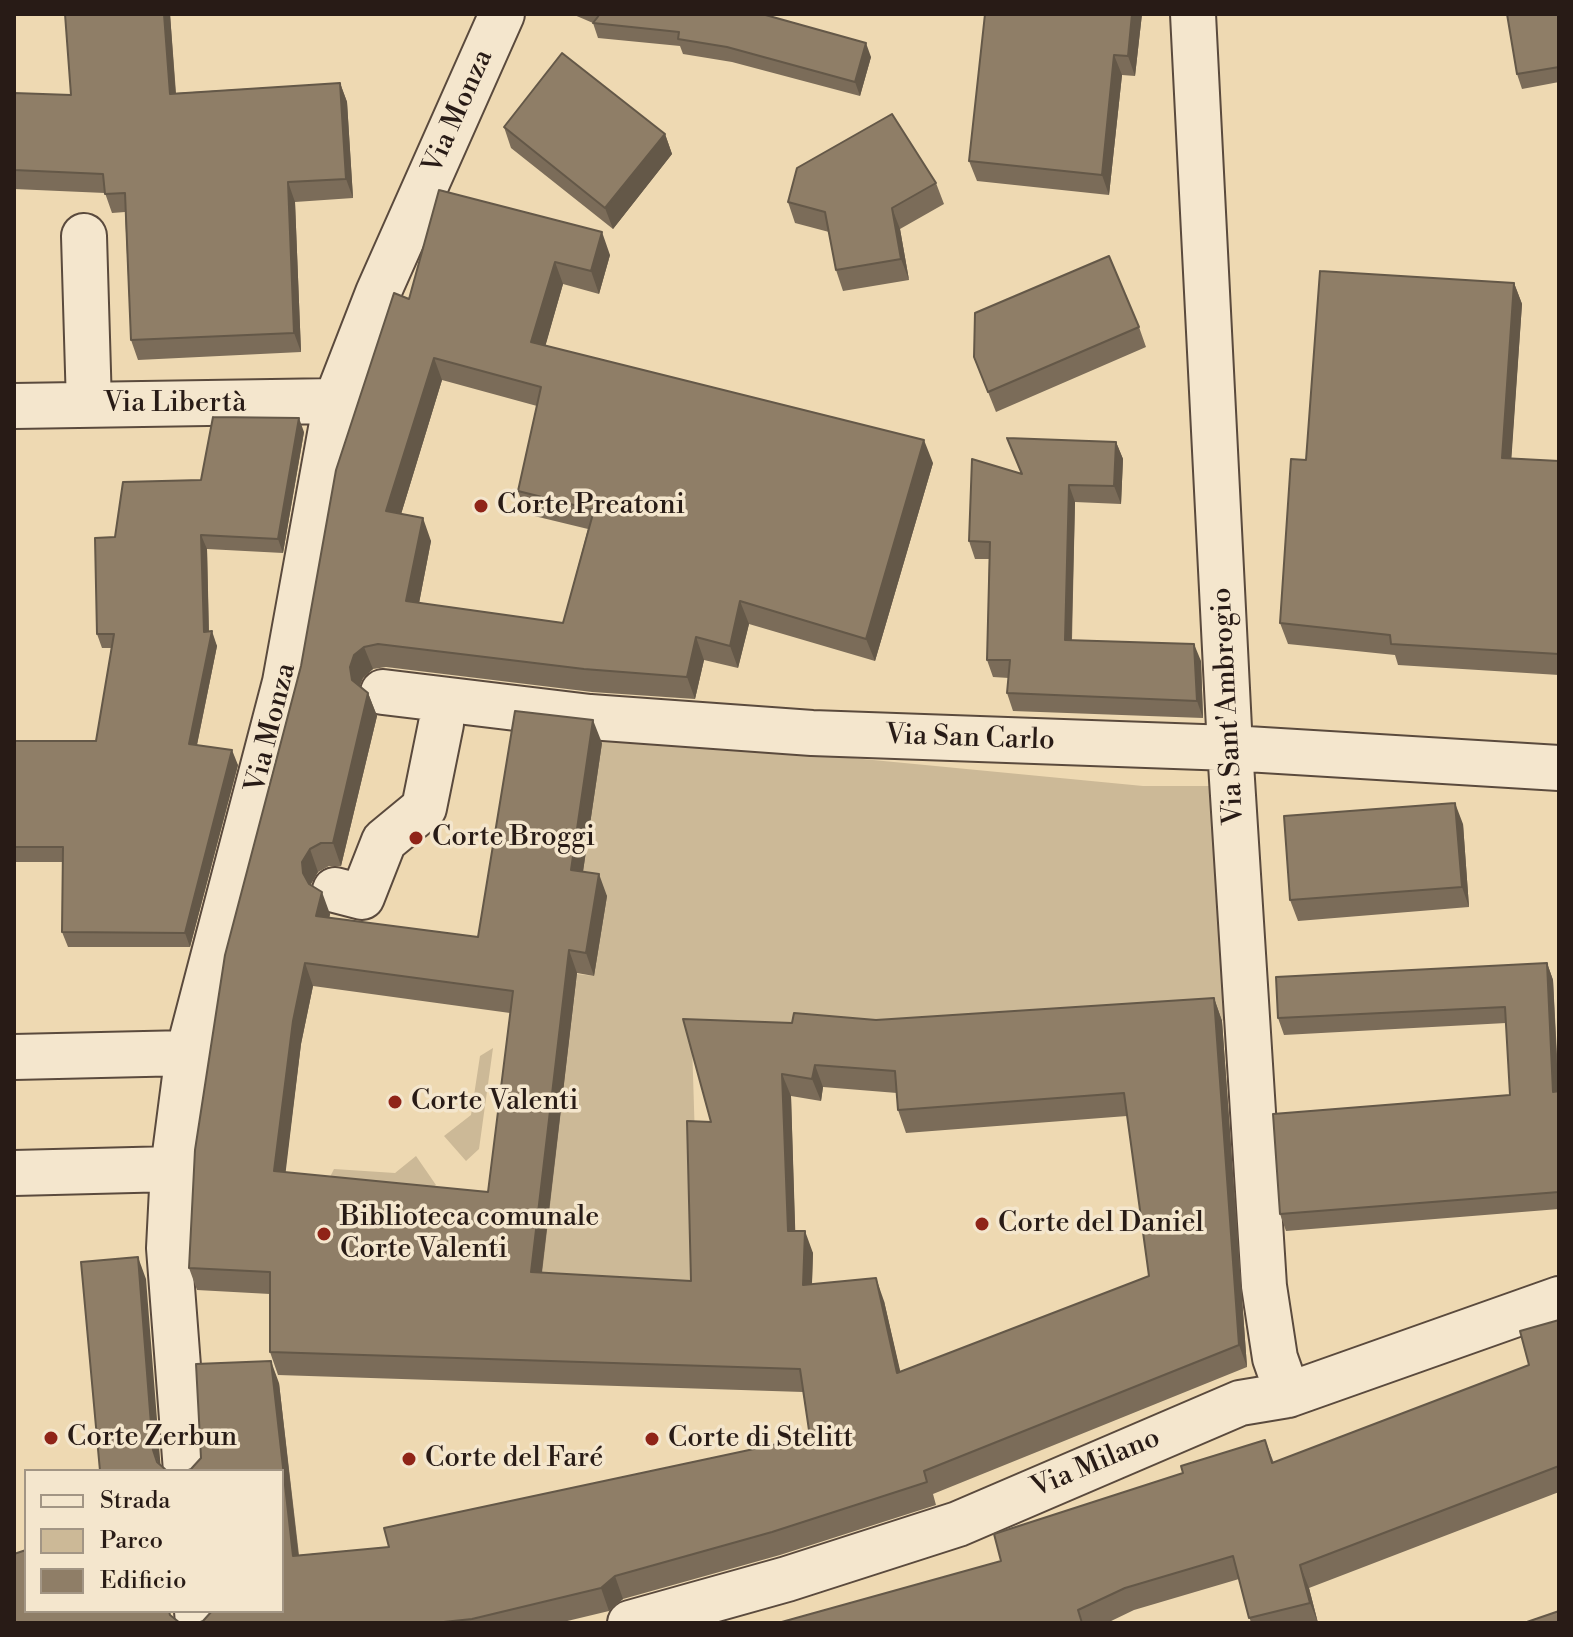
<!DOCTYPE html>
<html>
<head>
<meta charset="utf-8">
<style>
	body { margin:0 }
	#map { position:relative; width:1573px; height:1637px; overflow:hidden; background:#eed9b2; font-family:"Libre Bodoni",serif }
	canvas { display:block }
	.frame { position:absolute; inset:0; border:16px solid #281b16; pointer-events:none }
	.legend { position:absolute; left:24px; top:1469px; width:260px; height:144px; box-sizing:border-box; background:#f4e6cd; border:2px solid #a29584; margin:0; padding:10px 14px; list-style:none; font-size:24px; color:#281b16 }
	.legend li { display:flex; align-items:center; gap:16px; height:40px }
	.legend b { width:40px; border:2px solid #a29584 }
</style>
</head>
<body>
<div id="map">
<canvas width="1573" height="1637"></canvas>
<div class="frame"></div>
<ul class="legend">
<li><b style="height:10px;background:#f4e6cd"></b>Strada</li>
<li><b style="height:22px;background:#ccb997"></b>Parco</li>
<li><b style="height:22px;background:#8f7e67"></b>Edificio</li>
</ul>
</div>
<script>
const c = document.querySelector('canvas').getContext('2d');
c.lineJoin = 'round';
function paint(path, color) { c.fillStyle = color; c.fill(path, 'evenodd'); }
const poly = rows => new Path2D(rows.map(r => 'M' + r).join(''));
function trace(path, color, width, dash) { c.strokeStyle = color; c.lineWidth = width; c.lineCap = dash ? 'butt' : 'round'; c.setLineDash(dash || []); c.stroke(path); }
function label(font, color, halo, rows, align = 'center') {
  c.font = font + ' "Libre Bodoni",serif'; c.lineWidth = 7; c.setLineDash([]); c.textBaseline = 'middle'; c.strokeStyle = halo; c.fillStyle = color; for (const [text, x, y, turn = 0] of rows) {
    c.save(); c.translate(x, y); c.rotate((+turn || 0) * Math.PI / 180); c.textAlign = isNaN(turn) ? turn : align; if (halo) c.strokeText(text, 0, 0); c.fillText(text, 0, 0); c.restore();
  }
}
const green = poly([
	[603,734,1143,786,1214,786,1236,1020,692,1042,700,1304,538,1273,542,1271,577,974,594,976,579,892],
	[493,1048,479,1149,466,1161,444,1136,471,1115,480,1056],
	[416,1156,436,1185,433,1187,330,1177,334,1169,395,1173]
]);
const minor = poly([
	[1193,14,1230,748,1264,1286,1275,1358,1288,1395],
	[84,236,89,405],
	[14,406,336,401],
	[383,692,590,717,812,733,1230,748,1559,768],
	[335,890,362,897,384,841,424,808,441,724],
	[14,1057,188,1053],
	[14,1173,173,1169],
	[186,1471,169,1248,173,1169,188,1053,285,682,336,401,378,293,502,14],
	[197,1611,198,1623],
	[630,1623,787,1579,958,1524,1240,1403,1288,1395,1559,1299]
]);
const wall = poly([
	[170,14,176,93,340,83,347,102,353,198,295,202,301,352,138,360,131,340,125,212,112,213,105,193,14,189,14,93,71,95],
	[572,14,770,14,770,17,871,57,860,96,732,62,683,54,680,46,598,38,593,23],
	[985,14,1142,14,1135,76,1122,75,1109,195,977,181,969,161],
	[1559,14,1559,82,1522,89,1517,74],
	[504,127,665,134,672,154,613,229,511,148],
	[936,183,944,204,900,229,909,280,843,291,836,270,829,232,795,223,788,202],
	[439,190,610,255,599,294,563,284,545,346,933,463,875,661,749,624,738,668,704,660,695,699,592,692,386,667,373,669,363,678,360,686,368,693,377,716,341,866,329,866,318,872,311,884,330,914,329,918,478,937,602,743,583,871,607,896,594,976,577,973,542,1273,691,1281,711,1122,792,1023,876,1020,1214,998,1222,1021,1247,1367,933,1494,936,1505,780,1555,623,1599,609,1611,559,1623,198,1623,282,1611,191,1469,279,1383,299,1555,389,1547,810,1437,803,1392,278,1375,270,1352,270,1294,197,1290,189,1268,409,299],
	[442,380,537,406,518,491,526,514,588,529,563,623,419,603,431,541,401,514],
	[313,986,510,1013,488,1192,285,1172,301,1044],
	[823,1087,897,1093,898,1110,906,1133,1127,1116,1149,1276,900,1372,884,1301,812,1284,813,1253,795,1231,791,1096,821,1101],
	[1514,283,1522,304,1511,458,1559,461,1559,675,1398,665,1395,655,1288,644,1280,623,1306,460],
	[1139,327,1146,347,996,412,974,357],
	[304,432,283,553,207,549,209,631,217,646,197,745,238,765,190,947,68,947,62,932,63,862,14,862,14,741,96,741,112,648,102,648,97,634,115,537,201,480],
	[1007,438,1116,442,1123,459,1121,504,1075,502,1072,640,1201,661,1203,718,1013,711,1007,693,1009,678,993,677,987,660,989,559,975,559,969,541,1021,473],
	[1463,824,1469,907,1298,921,1290,900],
	[1547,963,1553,980,1559,1091,1559,1209,1286,1231,1280,1214,1510,1095,1506,1023,1284,1035,1278,1018],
	[1559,1320,1559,1492,1309,1588,1318,1623,1251,1623,1239,1579,1134,1610,1107,1623,778,1623,1001,1561,1183,1473,1265,1440,1274,1463,1529,1365]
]);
const shadedWall = poly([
	[164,14,170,14,177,113,170,94],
	[1132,14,1142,14,1135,76,1128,56],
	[866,43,871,57,860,96,855,82],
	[1114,55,1122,75,1109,195,1102,175],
	[340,83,347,102,353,198,346,179],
	[665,134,672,154,613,229,605,208],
	[288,182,295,202,301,352,294,333],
	[892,208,900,229,909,280,901,259],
	[602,232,610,255,599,294,591,271],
	[555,262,563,284,540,365,531,342],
	[1514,283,1522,304,1510,479,1502,458],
	[434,358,442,380,395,534,386,511],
	[299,418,304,432,283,553,278,539],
	[924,440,933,463,875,661,866,639],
	[1116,442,1123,459,1121,504,1114,486],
	[1069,485,1075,502,1071,658,1065,640],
	[423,518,431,541,415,624,406,601],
	[201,535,207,549,209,644,212,631,217,646,194,759,189,744,204,632],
	[740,601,749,624,738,668,730,646],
	[696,637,704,660,695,699,687,677],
	[1194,644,1201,661,1203,718,1197,701],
	[364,647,373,669,363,678,358,690,352,680,350,667,354,655],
	[368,693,377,716,341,866,333,843],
	[593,720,602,743,580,892,571,870],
	[232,750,238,765,190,947,185,933],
	[1455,803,1463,824,1469,907,1462,887],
	[310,849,318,872,311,884,311,896,303,873,302,862],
	[599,874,607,896,594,976,586,953],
	[322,892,330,914,325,939,316,916],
	[569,950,577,973,539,1295,531,1272],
	[305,963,313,986,301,1044,283,1194,274,1171,293,1021],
	[1547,963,1553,980,1559,1108,1553,1092],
	[1214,998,1222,1021,1247,1367,1239,1345],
	[815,1065,823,1087,821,1101,812,1079],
	[782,1074,791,1096,796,1254,788,1231],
	[805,1231,813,1253,811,1307,803,1285],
	[138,1257,146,1279,161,1471,153,1450],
	[876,1278,884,1301,906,1396,897,1373],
	[271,1361,279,1383,301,1578,293,1556],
	[1300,1565,1309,1588,1318,1623,1310,1603],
	[615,1576,623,1599,609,1611,601,1588]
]);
const building = poly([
	[65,14,164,14,170,94,340,83,346,179,288,182,294,333,131,340,125,193,105,194,103,174,14,170,14,93,71,95,65,14],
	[600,14,762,14,866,43,855,82,727,47,678,39,679,32,593,23,600,14],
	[985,14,1132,14,1128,56,1114,55,1102,175,969,161,985,14],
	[1507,14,1559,14,1559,67,1517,74,1507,14],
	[562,53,665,134,605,208,504,127,562,53],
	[892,114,936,183,892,208,901,259,836,270,825,212,788,202,797,168,892,114],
	[439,190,602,232,591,271,555,262,531,342,924,440,866,639,740,601,730,646,696,637,687,677,584,669,378,644,364,647,354,655,350,667,352,680,368,693,333,843,321,843,310,849,302,862,303,873,309,884,322,892,316,916,478,937,515,711,593,720,571,870,599,874,586,953,569,950,531,1272,691,1281,687,1121,711,1122,683,1019,792,1023,794,1013,876,1020,1214,998,1239,1345,924,1471,927,1482,772,1532,615,1576,601,1588,472,1619,434,1623,198,1623,203,1621,212,1611,282,1611,282,1471,186,1471,191,1469,201,1458,196,1364,271,1361,293,1556,389,1547,384,1528,810,1437,800,1369,270,1352,270,1272,189,1268,195,1150,225,955,301,666,336,470,394,293,409,299,439,190],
	[434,358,541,387,518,491,594,510,563,623,406,601,423,518,386,511,434,358],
	[305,963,513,991,488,1192,274,1171,293,1021,305,963],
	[815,1065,895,1071,898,1110,1124,1093,1149,1276,897,1373,876,1278,803,1285,805,1231,788,1231,782,1074,812,1079,815,1065],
	[1109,256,1139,327,988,392,974,357,975,313,1109,256],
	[1320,271,1514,283,1502,458,1559,461,1559,654,1391,644,1390,635,1280,623,1291,459,1306,460,1320,271],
	[213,417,299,418,278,539,201,535,204,632,212,631,189,744,232,750,185,933,62,932,63,847,14,847,14,741,96,741,114,634,97,634,95,538,115,537,123,482,201,480,213,417],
	[1007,438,1116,442,1114,486,1069,485,1065,640,1194,644,1197,701,1007,693,1010,660,987,660,990,542,969,541,972,459,1022,474,1007,438],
	[1455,803,1462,887,1290,900,1284,816,1455,803],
	[1547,963,1553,1092,1559,1091,1559,1192,1280,1214,1273,1114,1510,1095,1505,1007,1278,1018,1276,977,1547,963],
	[138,1257,153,1450,157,1462,166,1470,169,1471,100,1471,81,1262,138,1257],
	[1559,1320,1559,1466,1300,1565,1310,1603,1249,1618,1233,1556,1125,1588,1078,1610,1082,1623,778,1623,1001,1561,994,1534,1183,1473,1181,1466,1265,1440,1272,1463,1529,1365,1520,1331,1559,1320],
	[26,1550,26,1611,169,1611,170,1615,180,1623,14,1623,14,1554,26,1550],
	[1559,1611,1559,1623,1524,1623,1559,1611]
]);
const markers = [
	[481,506,8,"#8f2418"],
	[416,838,8,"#8f2418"],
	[395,1102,8,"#8f2418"],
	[982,1224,8,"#8f2418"],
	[324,1234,8,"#8f2418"],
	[51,1438,8,"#8f2418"],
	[652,1439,8,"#8f2418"],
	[409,1459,8,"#8f2418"]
];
const streetNames = [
	["Via Monza",459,112,-66],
	["Via Libertà",175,404],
	["Via Sant'Ambrogio",1229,706,-93],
	["Via Monza",272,728,-76],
	["Via San Carlo",970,739,2],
	["Via Milano",1096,1464,-23]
];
const poiNames = [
	["Corte Preatoni",497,506],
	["Corte Broggi",432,838],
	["Corte Valenti",411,1102],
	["Biblioteca comunale",340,1218],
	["Corte Valenti",340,1250],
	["Corte del Daniel",998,1224],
	["Corte Zerbun",67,1438],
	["Corte di Stelitt",668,1439],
	["Corte del Faré",425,1459]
];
paint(green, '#ccb997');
trace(minor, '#5a4a3d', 48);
trace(minor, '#f4e6cd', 44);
paint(wall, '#7b6c59');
paint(shadedWall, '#645848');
paint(building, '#8f7e67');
trace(building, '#645848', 2);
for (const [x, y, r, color] of markers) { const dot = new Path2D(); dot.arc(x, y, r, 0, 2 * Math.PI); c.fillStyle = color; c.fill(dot); trace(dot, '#f4e6cd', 3); }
label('28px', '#281b16', '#f4e6cd', streetNames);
label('28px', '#281b16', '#f4e6cd', poiNames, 'left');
</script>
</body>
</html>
